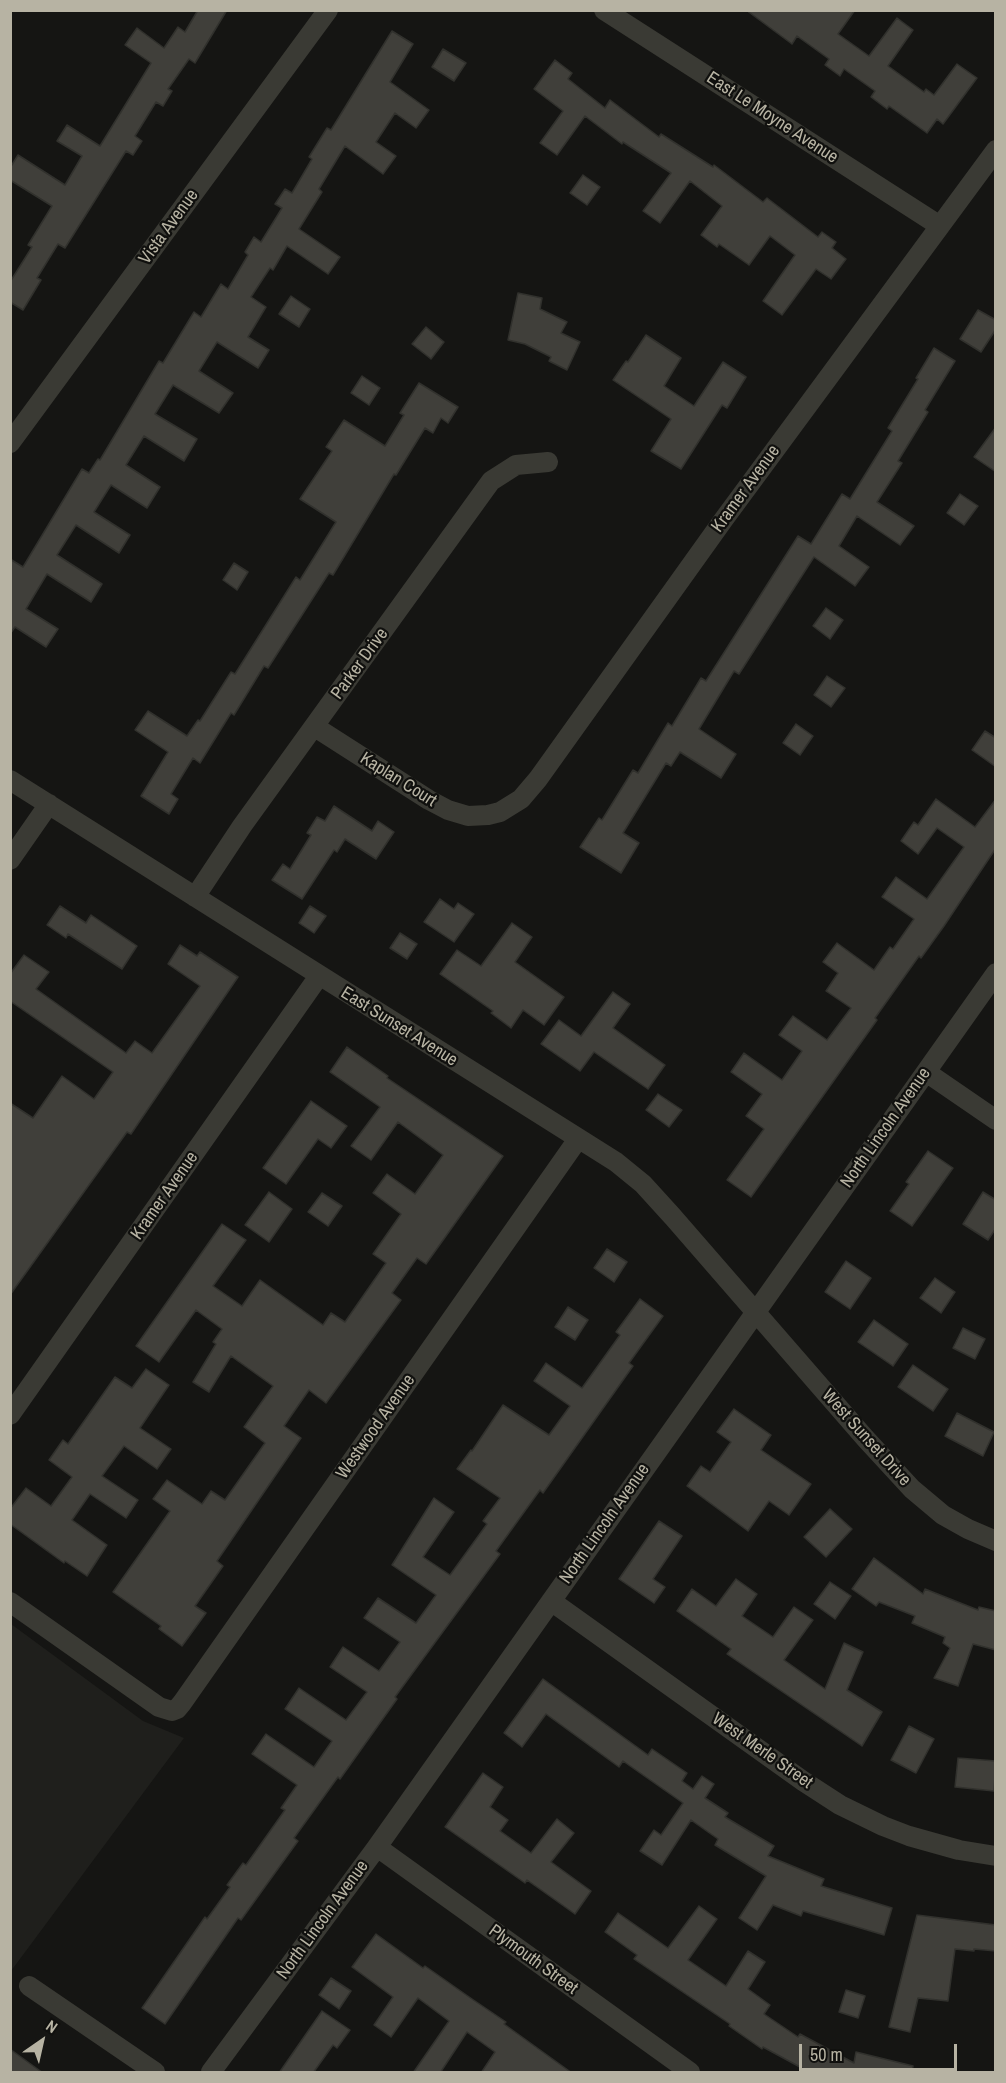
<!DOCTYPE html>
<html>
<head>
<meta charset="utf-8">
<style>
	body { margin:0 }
	#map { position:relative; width:1006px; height:2083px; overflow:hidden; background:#151513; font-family:"Archivo Narrow",sans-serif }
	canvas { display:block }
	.frame { position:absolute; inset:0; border:12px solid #b7b3a3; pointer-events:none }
	.north { position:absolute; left:12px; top:2011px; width:60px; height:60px; -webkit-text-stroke:4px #10100e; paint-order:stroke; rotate:34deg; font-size:16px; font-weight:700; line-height:24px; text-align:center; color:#b7b3a3 }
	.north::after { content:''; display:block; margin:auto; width:21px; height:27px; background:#b7b3a3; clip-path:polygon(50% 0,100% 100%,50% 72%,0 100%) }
	.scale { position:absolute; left:799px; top:2044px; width:158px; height:27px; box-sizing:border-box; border:3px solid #b7b3a3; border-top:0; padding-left:8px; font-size:18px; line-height:21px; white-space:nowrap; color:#b7b3a3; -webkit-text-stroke:4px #10100e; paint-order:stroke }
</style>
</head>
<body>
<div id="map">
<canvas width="1006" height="2083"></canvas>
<div class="frame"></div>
<div class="north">N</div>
<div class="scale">50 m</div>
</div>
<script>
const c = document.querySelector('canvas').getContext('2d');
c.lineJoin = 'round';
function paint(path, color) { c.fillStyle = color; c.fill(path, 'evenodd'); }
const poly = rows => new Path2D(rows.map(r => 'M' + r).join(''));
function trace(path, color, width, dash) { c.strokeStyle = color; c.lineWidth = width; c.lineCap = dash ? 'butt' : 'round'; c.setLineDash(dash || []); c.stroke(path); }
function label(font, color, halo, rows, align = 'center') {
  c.font = font + ' "Archivo Narrow",sans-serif'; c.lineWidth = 4.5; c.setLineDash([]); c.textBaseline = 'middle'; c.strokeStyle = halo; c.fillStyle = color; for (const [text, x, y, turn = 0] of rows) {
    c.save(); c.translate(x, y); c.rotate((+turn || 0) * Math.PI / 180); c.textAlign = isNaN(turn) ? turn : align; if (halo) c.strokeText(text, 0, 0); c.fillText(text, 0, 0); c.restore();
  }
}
const built = poly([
	[11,1624,143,1721,184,1738,11,1971]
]);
const building = poly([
	[198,10,227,10,195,63,189,59,168,89,172,91,163,106,156,102,135,136,142,141,133,155,126,151,65,248,58,244,37,278,41,280,23,310,10,302,10,282,32,247,28,245,52,206,10,180,10,168,18,155,65,185,82,156,57,141,67,125,100,146,151,63,125,45,137,28,164,48,178,27,185,32,198,10],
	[746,10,855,10,838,34,869,56,897,18,913,30,888,66,924,92,926,89,934,95,957,64,977,78,943,124,937,119,927,133,889,106,887,109,871,97,875,91,844,69,840,76,825,65,829,59,797,36,792,44,746,10],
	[392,31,413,44,390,82,429,110,416,128,395,113,376,142,396,156,383,174,345,146,319,189,322,192,299,229,340,257,328,274,287,246,273,270,270,268,251,297,266,307,248,337,269,350,258,368,217,342,199,371,233,393,219,413,173,385,155,414,197,439,184,461,144,436,126,465,160,487,147,508,111,485,94,512,130,535,119,553,76,525,57,555,102,584,91,602,47,574,26,609,58,629,46,647,15,627,10,634,10,559,23,567,82,469,89,473,98,459,100,460,159,361,163,363,194,312,201,317,221,284,228,289,248,255,245,252,254,237,261,242,282,208,275,204,285,189,292,193,312,159,309,157,327,128,331,130,392,31],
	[443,49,466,63,454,81,432,67,443,49],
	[555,60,572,73,568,79,605,108,610,100,659,137,661,134,713,167,714,165,763,202,767,198,818,237,822,232,836,242,832,248,846,259,831,279,816,269,782,315,763,301,795,255,770,236,749,265,719,244,717,247,701,235,722,206,690,181,660,223,643,211,671,173,623,142,622,144,585,116,557,155,540,143,563,111,534,89,555,60],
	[583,175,600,187,587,205,570,193,583,175],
	[518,293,542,298,540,309,567,322,561,333,580,342,567,370,549,361,551,357,525,344,508,340,518,293],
	[291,296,310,309,299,327,279,314,291,296],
	[978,310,996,320,996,329,981,352,960,339,978,310],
	[426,327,444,342,431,359,412,344,426,327],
	[646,335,681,358,664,386,694,406,723,362,746,377,727,408,722,405,681,469,651,451,671,419,613,380,626,361,628,362,646,335],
	[934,348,955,361,925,410,928,412,898,461,902,463,877,502,914,526,900,545,857,516,839,546,869,567,855,586,814,557,739,674,734,671,699,729,736,754,721,778,680,752,671,766,666,763,623,833,639,843,621,873,580,847,599,818,602,820,633,770,638,773,668,723,672,726,701,678,706,681,798,536,811,544,842,494,850,499,892,431,888,428,918,379,916,378,934,348],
	[362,376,380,388,369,405,351,393,362,376],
	[419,383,458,407,448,423,441,418,433,433,425,428,396,475,394,474,333,575,329,573,268,668,264,666,234,715,231,713,200,763,193,758,171,794,178,799,169,814,141,796,168,752,135,730,148,711,187,736,198,720,200,721,231,672,235,674,296,577,300,580,336,522,300,499,332,451,326,447,344,420,385,446,404,415,400,413,419,383],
	[996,427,996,472,974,457,996,427],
	[960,494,978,506,964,525,947,513,960,494],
	[234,563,248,572,237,590,223,580,234,563],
	[826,608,843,620,830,639,813,626,826,608],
	[827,676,845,688,831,707,814,695,827,676],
	[796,724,813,736,800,755,783,743,796,724],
	[985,731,996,738,996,767,972,750,985,731],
	[936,799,975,827,996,799,996,848,944,926,921,958,919,956,875,1018,877,1020,751,1197,727,1180,764,1129,746,1116,762,1094,731,1072,744,1053,782,1080,802,1051,779,1035,793,1016,827,1040,851,1008,826,991,838,973,823,962,837,943,874,970,890,947,893,949,914,919,882,897,896,877,927,899,964,847,937,828,918,854,901,841,914,822,918,825,936,799],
	[334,806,372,831,378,821,394,832,376,859,345,839,337,852,334,850,302,899,272,880,283,864,290,869,311,835,307,833,317,817,325,821,334,806],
	[440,899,454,909,458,903,474,914,454,942,424,922,440,899],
	[60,906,86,923,91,915,137,946,122,969,68,934,66,938,47,925,60,906],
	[310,906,326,916,314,933,299,923,310,906],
	[512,923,532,937,515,962,564,997,544,1025,523,1010,511,1028,491,1013,493,1011,440,974,457,950,481,966,512,923],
	[400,933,417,944,407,959,390,948,400,933],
	[180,945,197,956,200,952,238,977,131,1134,127,1132,10,1295,10,1103,33,1118,62,1076,94,1099,113,1072,10,1001,10,974,24,955,49,972,36,989,126,1053,135,1041,152,1053,200,986,168,964,180,945],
	[613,992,630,1004,613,1028,665,1065,648,1089,594,1052,580,1071,541,1044,559,1020,581,1036,613,992],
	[347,1047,388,1076,387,1078,503,1156,426,1264,417,1258,392,1293,401,1300,326,1403,309,1390,284,1426,301,1438,217,1561,223,1566,195,1606,206,1613,182,1646,159,1629,161,1626,113,1592,170,1511,153,1499,167,1480,202,1504,211,1491,225,1500,265,1443,244,1427,273,1386,231,1356,209,1392,193,1382,216,1344,213,1342,222,1329,196,1310,159,1362,136,1346,222,1224,246,1240,213,1286,242,1306,260,1280,323,1325,331,1313,345,1322,386,1263,373,1254,401,1214,373,1193,387,1174,415,1194,443,1155,398,1122,371,1160,351,1146,380,1107,330,1072,347,1047],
	[658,1094,682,1110,669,1127,646,1110,658,1094],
	[311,1101,347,1126,331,1148,318,1139,286,1184,263,1168,311,1101],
	[928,1151,953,1168,912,1226,890,1211,909,1184,906,1182,928,1151],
	[269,1192,292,1209,269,1242,245,1225,269,1192],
	[983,1192,996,1200,996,1228,988,1240,963,1224,983,1192],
	[322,1193,342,1206,328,1226,308,1212,322,1193],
	[607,1249,627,1262,614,1282,594,1268,607,1249],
	[846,1261,871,1278,850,1309,825,1292,846,1261],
	[935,1278,955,1292,941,1313,920,1298,935,1278],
	[640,1299,663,1316,629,1363,633,1366,543,1493,540,1490,496,1551,500,1554,395,1697,397,1699,340,1779,338,1777,294,1838,298,1841,241,1920,238,1918,165,2024,142,2008,205,1917,207,1919,230,1887,227,1885,243,1863,246,1865,285,1810,281,1808,297,1785,252,1754,266,1734,314,1767,332,1741,285,1709,299,1688,346,1720,367,1692,330,1667,343,1647,379,1671,400,1642,364,1618,378,1598,416,1623,436,1595,392,1565,434,1498,454,1512,423,1557,450,1575,487,1524,483,1521,500,1498,457,1469,471,1450,472,1451,503,1405,549,1435,570,1406,534,1381,546,1363,582,1388,620,1335,616,1332,640,1299],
	[568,1307,588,1320,575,1340,555,1327,568,1307],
	[874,1320,908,1344,893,1366,858,1342,874,1320],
	[963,1328,985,1339,975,1359,953,1348,963,1328],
	[913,1365,948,1389,933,1411,898,1387,913,1365],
	[146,1369,169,1385,140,1428,171,1449,157,1469,124,1446,102,1476,138,1500,126,1518,90,1494,72,1520,107,1545,87,1576,65,1561,64,1563,10,1524,10,1509,26,1488,51,1506,72,1477,49,1460,63,1440,68,1444,115,1377,132,1388,146,1369],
	[734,1409,771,1435,761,1450,811,1484,789,1515,769,1501,748,1531,687,1486,701,1466,710,1472,731,1442,717,1432,734,1409],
	[957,1413,994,1432,983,1456,945,1436,957,1413],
	[830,1509,852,1529,826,1557,804,1537,830,1509],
	[659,1521,682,1536,653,1579,665,1587,654,1603,619,1579,659,1521],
	[874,1558,923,1594,925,1589,978,1610,979,1607,996,1611,996,1650,973,1644,958,1686,934,1678,950,1648,943,1643,945,1637,912,1623,915,1616,879,1602,876,1606,852,1589,874,1558],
	[736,1579,757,1594,742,1616,773,1637,794,1607,813,1620,784,1660,825,1689,844,1643,863,1652,847,1690,882,1712,862,1746,727,1654,731,1649,677,1611,692,1589,716,1606,736,1579],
	[830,1582,851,1596,835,1619,814,1604,830,1582],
	[543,1679,648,1755,652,1749,687,1773,682,1781,693,1789,702,1776,714,1784,705,1798,728,1813,725,1817,774,1846,768,1856,824,1879,821,1886,892,1908,884,1935,803,1911,801,1916,773,1905,757,1930,739,1918,766,1876,715,1845,718,1839,691,1820,662,1865,640,1851,654,1830,661,1835,683,1803,623,1761,619,1767,546,1714,522,1747,504,1733,543,1679],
	[909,1726,934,1739,916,1773,891,1760,909,1726],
	[958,1758,996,1761,994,1791,955,1787,958,1758],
	[483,1773,503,1787,490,1807,508,1820,500,1831,531,1853,557,1819,574,1833,551,1862,591,1891,575,1914,527,1880,525,1883,445,1827,483,1773],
	[699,1906,717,1919,688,1960,726,1986,748,1951,765,1962,748,1989,770,2005,764,2014,798,2037,800,2034,854,2063,856,2052,913,2066,912,2073,811,2073,763,2047,762,2049,729,2026,730,2024,634,1959,637,1955,605,1932,618,1913,668,1948,699,1906],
	[917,1915,996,1925,996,1951,974,1949,974,1951,955,1949,948,2001,918,1998,910,2032,889,2027,917,1915],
	[376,1934,423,1968,425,1966,472,1999,506,2022,504,2024,572,2073,481,2073,495,2052,467,2032,440,2073,413,2073,449,2021,418,1998,391,2037,374,2025,393,1997,352,1967,376,1934],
	[331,1978,351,1991,339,2009,319,1995,331,1978],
	[846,1990,865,1996,858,2018,839,2012,846,1990],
	[322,2011,350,2030,337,2048,333,2045,313,2073,279,2073,322,2011],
	[10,2049,43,2073,10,2073,10,2049]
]);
const street = poly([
	[604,10,940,226],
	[10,443,328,10],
	[315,727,429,800,448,810,468,816,488,815,500,812,521,799,538,779,724,519,996,150],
	[10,780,616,1162,643,1184,673,1217,865,1438,912,1489,943,1515,968,1529,996,1541],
	[10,860,49,804],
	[195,897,242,826,491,481,516,465,548,462],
	[926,1072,996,1120],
	[10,1415,319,976],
	[551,1601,803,1781,840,1805,883,1826,909,1836,959,1850,996,1856],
	[10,1602,159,1707,172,1711,177,1709,182,1703,578,1139],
	[377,1847,690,2072],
	[29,1986,155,2072],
	[211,2072,377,1847,996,973]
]);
const streetNames = [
	["East Le Moyne Avenue",772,118,33],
	["Vista Avenue",169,227,-54],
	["Kramer Avenue",746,489,-54],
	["Parker Drive",360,664,-54],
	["Kaplan Court",398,780,32],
	["East Sunset Avenue",399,1027,32],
	["North Lincoln Avenue",886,1128,-55],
	["Kramer Avenue",165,1196,-55],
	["Westwood Avenue",376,1427,-55],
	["West Sunset Drive",866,1438,48],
	["North Lincoln Avenue",605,1524,-55],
	["West Merle Street",762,1751,35],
	["North Lincoln Avenue",323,1920,-54],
	["Plymouth Street",533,1960,36]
];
paint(built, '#1f1f1c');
paint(building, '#403f3a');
trace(building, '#31312d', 1.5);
trace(street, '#3a3a34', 20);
label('18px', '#b7b3a3', '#10100e', streetNames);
</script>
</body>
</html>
